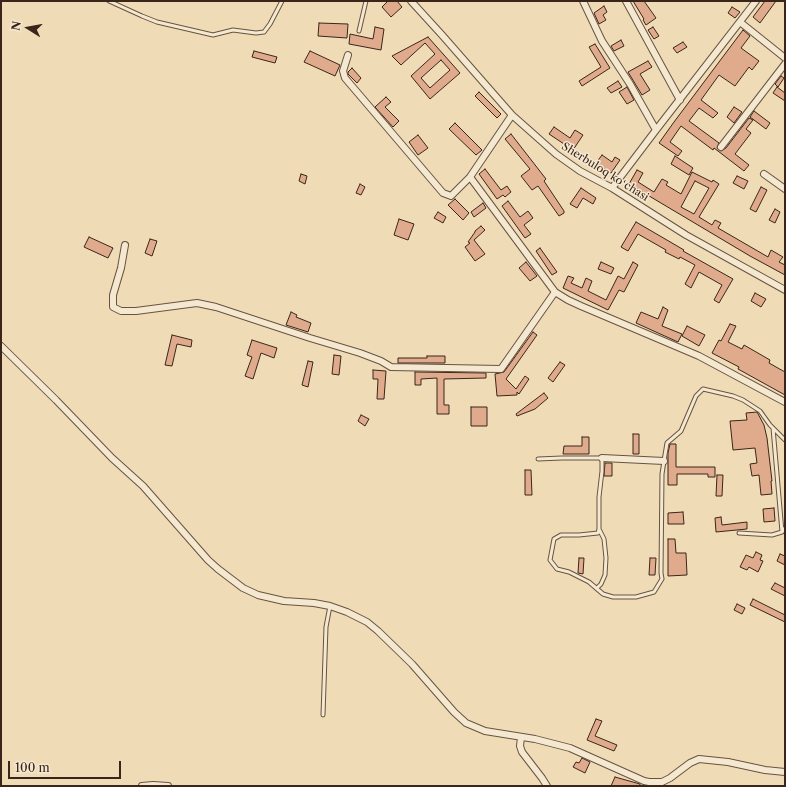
<!DOCTYPE html>
<html>
<head>
<meta charset="utf-8">
<style>
	body { margin:0 }
	#map { position:relative; width:786px; height:787px; overflow:hidden; background:#efdcb6; font-family:"Libre Caslon Text",serif }
	canvas { display:block }
	.frame { position:absolute; inset:0; border:2px solid #3a251a; pointer-events:none }
	.north { position:absolute; left:8px; top:8px; width:40px; height:40px; -webkit-text-stroke:3px #f5e8d0; paint-order:stroke; rotate:281deg; font-size:11px; font-weight:700; line-height:16px; text-align:center; color:#3a251a }
	.north::after { content:''; display:block; margin:auto; width:14px; height:18px; background:#3a251a; clip-path:polygon(50% 0,100% 100%,50% 72%,0 100%) }
	.scale { position:absolute; left:8px; top:761px; width:113px; height:18px; box-sizing:border-box; border:2px solid #3a251a; border-top:0; padding-left:5px; font-size:12px; line-height:14px; white-space:nowrap; color:#3a251a; -webkit-text-stroke:3px #f5e8d0; paint-order:stroke }
</style>
</head>
<body>
<div id="map">
<canvas width="786" height="787"></canvas>
<div class="frame"></div>
<div class="north">N</div>
<div class="scale">100 m</div>
</div>
<script>
const c = document.querySelector('canvas').getContext('2d');
c.lineJoin = 'round';
function paint(path, color) { c.fillStyle = color; c.fill(path, 'evenodd'); }
const poly = rows => new Path2D(rows.map(r => 'M' + r).join(''));
function trace(path, color, width, dash) { c.strokeStyle = color; c.lineWidth = width; c.lineCap = dash ? 'butt' : 'round'; c.setLineDash(dash || []); c.stroke(path); }
function label(font, color, halo, rows, align = 'center') {
  c.font = font + ' "Libre Caslon Text",serif'; c.lineWidth = 3; c.setLineDash([]); c.textBaseline = 'middle'; c.strokeStyle = halo; c.fillStyle = color; for (const [text, x, y, turn = 0] of rows) {
    c.save(); c.translate(x, y); c.rotate((+turn || 0) * Math.PI / 180); c.textAlign = isNaN(turn) ? turn : align; if (halo) c.strokeText(text, 0, 0); c.fillText(text, 0, 0); c.restore();
  }
}
const building = poly([
	[388,1,397,1,402,7,391,17,382,7,388,1],
	[633,1,644,1,656,18,646,25,643,20,644,19,633,1],
	[765,1,776,1,760,23,753,17,765,1],
	[604,6,607,12,603,15,606,20,599,24,594,13,604,6],
	[732,7,740,12,735,18,728,13,732,7],
	[319,23,348,24,347,38,318,36,319,23],
	[375,27,384,29,381,50,349,44,350,34,373,39,375,27],
	[653,27,659,36,654,39,648,30,653,27],
	[743,30,750,36,741,48,759,61,752,70,749,67,735,86,719,75,701,100,718,113,713,118,699,108,689,121,719,143,717,148,721,151,726,148,749,118,753,120,746,129,751,133,735,154,749,165,744,171,714,148,713,150,681,126,670,142,682,151,678,156,659,143,674,122,743,30],
	[428,37,460,73,430,99,411,76,435,54,425,43,401,65,392,56,428,37],
	[441,60,450,70,430,88,421,78,441,60],
	[621,40,624,46,614,51,611,46,621,40],
	[683,42,687,47,677,53,673,48,683,42],
	[595,44,610,68,582,86,579,81,601,67,589,47,595,44],
	[254,51,277,57,275,63,252,57,254,51],
	[310,51,340,65,335,76,304,62,310,51],
	[648,61,652,67,640,74,650,90,642,95,628,72,648,61],
	[352,68,361,78,357,83,348,74,348,72,352,68],
	[781,76,784,78,778,87,775,84,781,76],
	[618,81,622,87,611,93,607,88,618,81],
	[627,87,634,100,627,104,619,92,627,87],
	[777,87,785,93,785,101,773,93,777,87],
	[479,92,501,114,497,118,475,96,479,92],
	[386,97,391,102,385,107,399,121,393,127,375,107,386,97],
	[734,107,742,112,734,123,727,117,734,107],
	[754,111,770,123,766,129,750,117,754,111],
	[455,123,482,150,476,155,449,129,455,123],
	[554,127,570,138,575,130,583,135,573,150,549,134,554,127],
	[511,134,546,179,544,181,564,211,564,213,559,216,538,186,532,190,521,176,530,169,505,139,511,134],
	[418,135,428,148,418,155,409,142,418,135],
	[602,155,612,162,615,157,620,160,611,173,596,163,602,155],
	[675,156,693,168,689,175,671,164,675,156],
	[485,169,501,190,507,186,511,192,505,197,503,195,497,199,479,174,485,169],
	[637,170,643,173,638,182,654,192,662,179,668,182,666,185,681,194,692,172,712,182,713,180,719,184,699,217,712,225,715,220,721,223,718,228,768,257,771,250,783,257,779,262,785,265,785,275,750,256,629,184,637,170],
	[695,181,709,188,694,214,681,207,695,181],
	[301,174,307,176,305,184,299,181,301,174],
	[737,176,748,181,744,189,733,183,737,176],
	[360,184,365,187,361,195,356,193,360,184],
	[761,187,767,190,756,212,750,209,761,187],
	[581,188,596,198,593,204,583,198,577,208,570,204,581,188],
	[455,199,469,213,463,220,448,205,455,199],
	[508,201,520,217,528,211,533,218,524,225,531,234,525,238,502,206,508,201],
	[483,203,486,208,474,217,471,212,483,203],
	[775,209,780,212,775,223,769,220,775,209],
	[438,212,446,217,443,223,434,218,438,212],
	[399,219,414,224,408,240,394,235,399,219],
	[636,222,684,250,683,251,733,279,719,303,714,300,722,285,699,272,691,288,685,284,695,265,680,257,679,259,665,252,666,250,638,234,628,251,621,247,636,222],
	[481,226,485,230,474,240,485,254,475,261,465,247,470,243,468,242,475,232,475,231,481,226],
	[89,237,113,248,108,258,84,247,89,237],
	[150,239,157,241,152,256,145,253,150,239],
	[540,248,557,272,552,275,536,251,540,248],
	[526,262,537,276,530,281,519,268,526,262],
	[601,262,614,268,611,274,598,269,601,262],
	[633,262,638,265,624,292,619,290,608,310,563,288,568,276,574,278,571,283,582,288,586,278,592,281,588,291,606,300,618,276,624,279,633,262],
	[755,293,766,299,761,307,751,301,755,293],
	[663,307,668,310,662,326,682,334,678,342,636,323,641,312,658,319,663,307],
	[291,312,297,315,296,317,311,323,308,332,286,325,291,312],
	[730,324,736,326,728,342,742,349,744,345,770,360,769,363,785,372,785,395,738,369,739,367,712,353,719,340,721,341,730,324],
	[687,326,705,335,699,346,682,336,687,326],
	[533,332,537,335,506,379,516,389,525,376,529,379,519,394,517,392,517,395,497,396,495,374,504,372,533,332],
	[172,335,192,340,191,347,177,344,172,366,165,365,172,335],
	[252,340,277,348,274,358,261,353,253,379,245,376,252,357,247,355,252,340],
	[334,355,341,356,339,375,332,374,334,355],
	[427,356,445,356,445,363,398,363,398,358,427,358,427,356],
	[308,361,313,362,308,387,302,385,308,361],
	[560,362,565,365,553,382,548,378,560,362],
	[373,370,386,371,384,399,377,399,378,379,373,379,373,370],
	[415,372,486,373,486,378,444,379,444,405,449,405,449,414,437,414,437,378,421,379,421,385,415,385,415,372],
	[544,393,548,398,535,409,517,416,516,414,544,393],
	[471,407,487,407,487,426,471,426,471,407],
	[757,412,764,425,767,438,772,481,771,481,772,494,761,495,759,475,752,476,750,464,757,463,755,448,733,450,730,421,747,420,746,413,757,412],
	[361,415,369,419,365,426,358,421,361,415],
	[633,434,639,434,639,454,633,454,633,434],
	[582,437,589,437,589,454,563,454,564,446,582,446,582,437],
	[670,444,676,444,676,467,715,467,715,477,708,477,708,474,677,474,677,485,668,485,668,453,670,444],
	[605,463,612,463,612,476,604,476,605,463],
	[525,470,531,470,532,495,525,495,525,470],
	[717,475,723,475,722,496,716,496,717,475],
	[774,508,775,521,764,522,763,509,774,508],
	[683,512,684,524,668,524,668,513,683,512],
	[721,517,722,525,747,522,747,529,716,532,715,518,721,517],
	[668,539,675,539,676,553,686,553,687,575,668,576,668,539],
	[756,552,762,555,760,560,763,561,758,572,749,567,747,570,740,567,746,555,753,558,756,552],
	[780,554,785,556,785,565,777,561,780,554],
	[579,558,584,558,583,574,578,573,579,558],
	[650,558,656,558,655,575,649,575,650,558],
	[775,583,785,588,785,596,771,589,775,583],
	[753,599,785,615,785,622,750,605,753,599],
	[737,604,745,608,742,614,734,610,737,604],
	[596,719,602,721,595,736,617,745,614,751,587,740,596,719],
	[582,758,590,762,585,773,573,767,576,762,579,763,582,758],
	[615,777,640,784,640,786,611,786,615,777]
]);
const lane = poly([
	[109,1,142,16,157,22,213,35,233,30,256,33,264,32,270,24,282,1],
	[359,31,366,1],
	[773,428,782,532],
	[538,459,562,458,602,458,602,471,599,497,599,529,598,533,579,535,561,535,554,539,550,560,557,569,569,572,589,582,603,594,613,597,636,597,654,592,662,579,661,573,662,474,664,461,667,443,681,431,696,396,703,389,733,396,743,400,760,411,770,425,785,440],
	[739,533,772,535,782,532,785,528],
	[597,588,601,584,605,575,606,558,604,539,599,529],
	[323,715,326,627,330,606]
]);
const street = poly([
	[411,1,442,35,512,115,556,154,580,171,612,188,686,235,785,290],
	[583,1,602,41,630,84,656,130],
	[626,1,680,100],
	[740,22,785,58],
	[348,55,343,71,345,78,443,193,451,196,470,177],
	[512,115,470,177,555,292,568,300,581,306,699,356,785,402],
	[721,147,785,64],
	[764,174,785,189],
	[612,188,656,130,756,1],
	[125,245,121,268,113,295,113,307,121,311,136,311,197,303,216,307,310,338,360,353,381,361,391,367,501,369,555,292],
	[1,346,56,400,112,458,143,486,208,560,218,569,243,588,258,595,284,601,314,603,330,606,347,612,367,622,378,631,412,664,454,712,466,723,485,731,535,739,570,748,644,781,649,782,662,782,670,778,690,763,699,759,728,762,765,770,785,772],
	[602,458,664,461],
	[521,737,520,746,522,752,542,778,547,786],
	[142,786,153,785,168,786]
]);
const streetNames = [
	["Sherbuloq koʻchasi",605,172,32]
];
paint(building, '#e0ab8c');
trace(building, '#3a251a', 1);
trace(lane, '#675341', 5);
trace(street, '#675341', 8);
trace(lane, '#f5e8d0', 3);
trace(street, '#f5e8d0', 6);
label('11px', '#3a251a', '#f5e8d0', streetNames);
</script>
</body>
</html>
